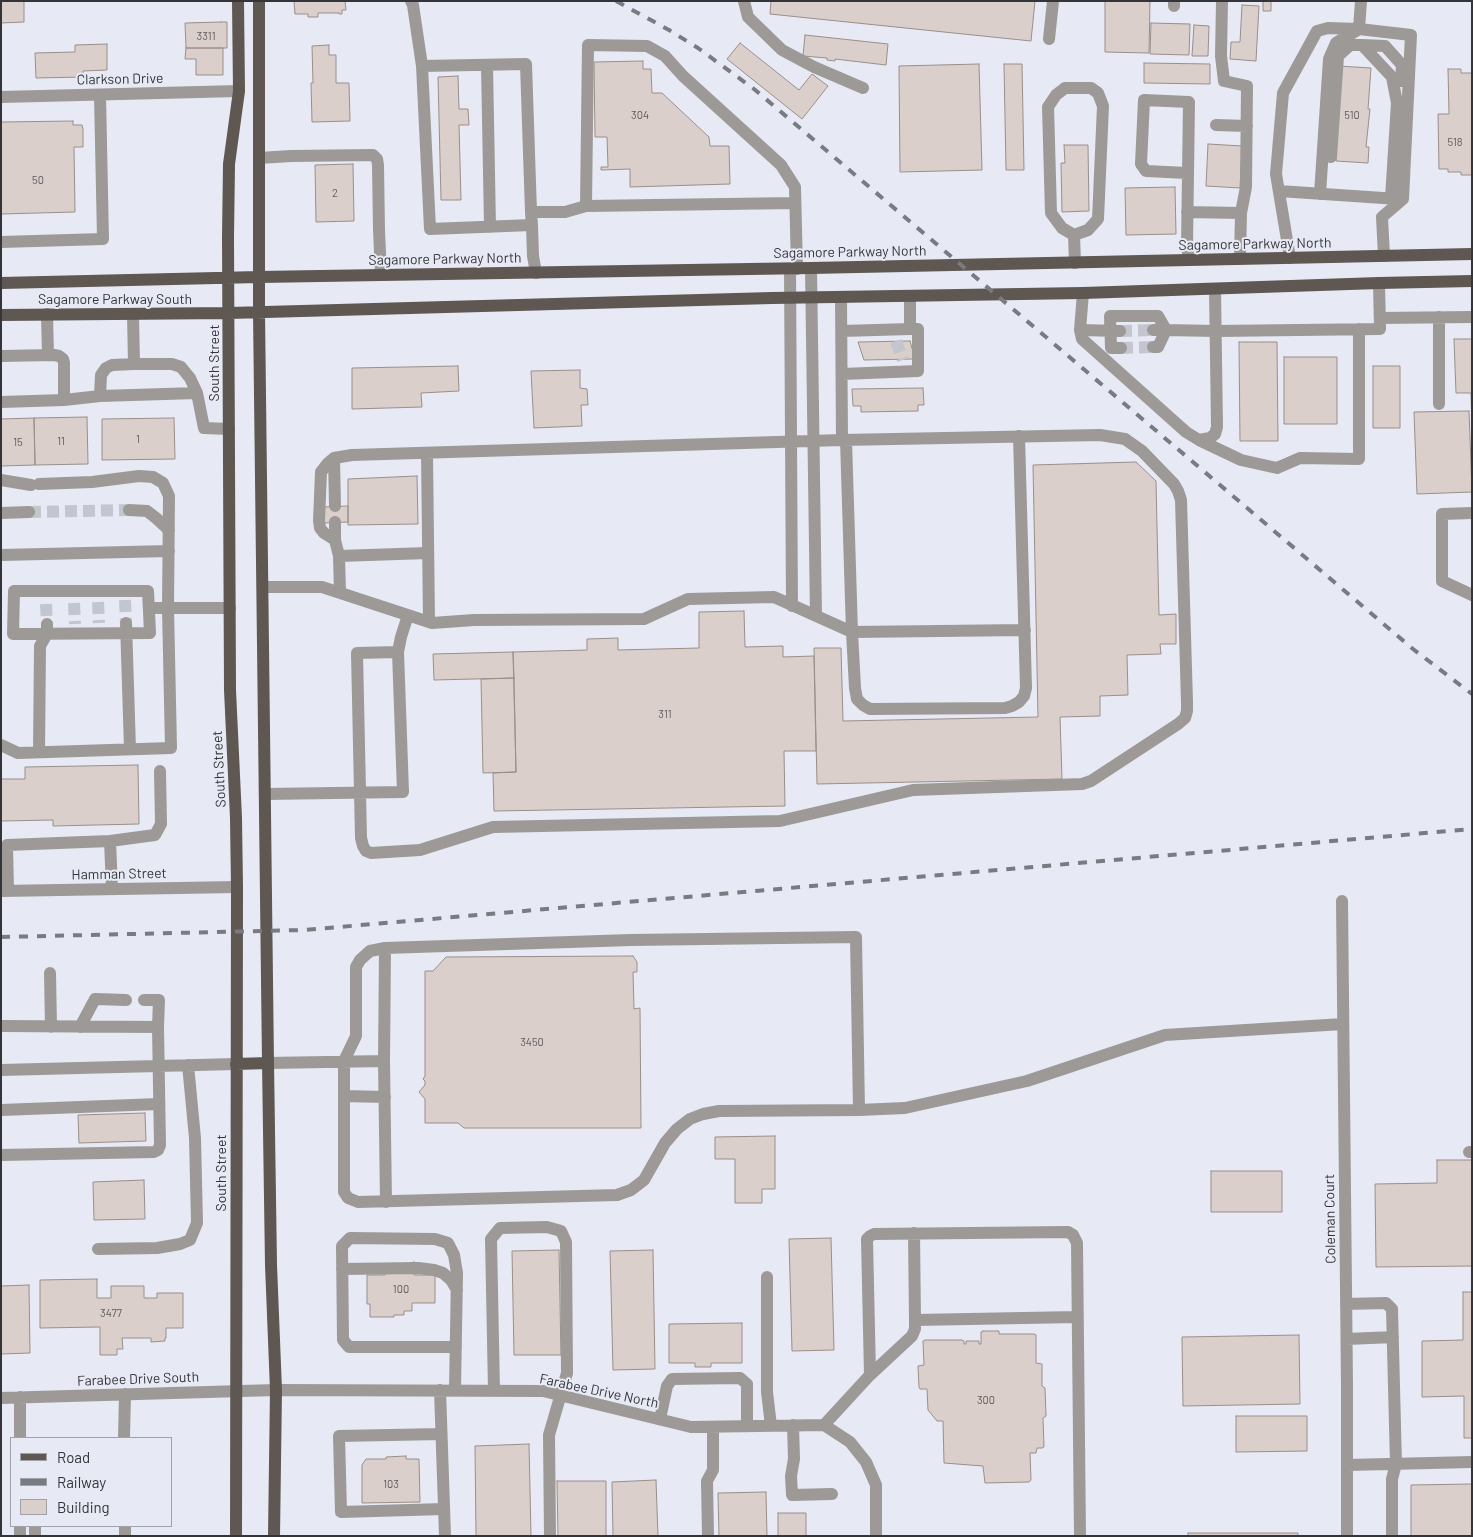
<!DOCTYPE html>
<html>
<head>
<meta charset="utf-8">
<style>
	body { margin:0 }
	#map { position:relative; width:1473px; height:1537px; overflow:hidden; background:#e7eaf4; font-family:Barlow,sans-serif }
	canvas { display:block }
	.frame { position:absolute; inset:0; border:2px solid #343539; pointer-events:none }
	.legend { position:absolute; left:10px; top:1437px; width:162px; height:90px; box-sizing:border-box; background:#e7eaf4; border:1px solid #9fa2a9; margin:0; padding:6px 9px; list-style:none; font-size:15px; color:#343539 }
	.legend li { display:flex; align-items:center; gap:10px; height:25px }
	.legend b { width:25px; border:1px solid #9fa2a9 }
</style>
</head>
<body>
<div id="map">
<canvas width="1473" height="1537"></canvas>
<div class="frame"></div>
<ul class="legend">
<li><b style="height:6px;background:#5e5752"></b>Road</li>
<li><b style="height:6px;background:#797b81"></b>Railway</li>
<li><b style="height:14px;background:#dbcfcb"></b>Building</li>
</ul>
</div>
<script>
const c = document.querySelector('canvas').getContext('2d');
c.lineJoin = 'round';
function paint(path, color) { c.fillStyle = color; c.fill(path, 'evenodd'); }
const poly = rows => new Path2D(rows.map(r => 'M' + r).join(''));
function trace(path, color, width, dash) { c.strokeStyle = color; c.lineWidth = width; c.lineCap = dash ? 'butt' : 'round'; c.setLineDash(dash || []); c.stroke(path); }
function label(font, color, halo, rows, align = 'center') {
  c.font = font + ' Barlow,sans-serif'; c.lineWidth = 4; c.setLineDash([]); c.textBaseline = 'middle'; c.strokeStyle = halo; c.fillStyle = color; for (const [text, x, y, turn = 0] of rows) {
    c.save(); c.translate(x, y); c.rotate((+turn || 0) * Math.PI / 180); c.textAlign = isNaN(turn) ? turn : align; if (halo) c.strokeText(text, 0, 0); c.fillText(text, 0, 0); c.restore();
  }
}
const building = poly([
	[1,1,24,1,24,22,1,23,1,1],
	[294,1,345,1,346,10,342,10,342,14,339,14,339,13,318,13,318,17,308,17,308,14,295,14,294,1],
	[771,1,1035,1,1031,41,770,14,771,1],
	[1105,1,1150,1,1149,53,1105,52,1105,1],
	[1263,1,1271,1,1271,11,1263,11,1263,1],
	[1242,5,1259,6,1256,61,1230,59,1231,42,1240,42,1242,5],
	[221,22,227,22,227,48,186,48,185,23,221,22],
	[1151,23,1190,24,1189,55,1150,54,1151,23],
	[1194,25,1209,26,1208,56,1192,56,1194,25],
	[805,35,888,44,886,65,835,59,835,61,827,60,827,58,803,56,805,35],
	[740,43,799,90,812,74,828,86,802,119,727,59,740,43],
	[107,44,107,70,83,71,83,77,36,78,35,53,75,52,75,45,107,44],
	[329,45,329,55,336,55,336,83,349,83,350,121,312,122,311,83,313,83,312,46,329,45],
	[186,48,223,48,223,75,196,75,196,59,185,59,186,48],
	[643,61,643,69,651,69,652,93,662,93,709,137,710,146,729,146,730,184,630,187,630,169,601,170,601,167,608,167,607,137,595,137,594,62,643,61],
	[1144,63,1210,64,1210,84,1144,83,1144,63],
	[979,64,982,170,900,172,899,66,979,64],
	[1004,64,1022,64,1024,170,1006,170,1004,64],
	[1338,66,1371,68,1368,109,1370,109,1366,147,1369,147,1368,163,1336,161,1338,66],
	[1448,69,1461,69,1461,73,1472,73,1472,175,1461,175,1461,172,1448,172,1448,169,1439,169,1438,114,1449,114,1448,69],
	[458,76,459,109,468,109,469,125,459,125,461,200,441,200,438,77,458,76],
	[73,121,73,125,82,125,83,129,83,147,74,147,75,212,1,214,1,122,73,121],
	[1208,144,1242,146,1240,188,1206,186,1208,144],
	[1064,145,1088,145,1089,211,1062,212,1061,163,1065,163,1064,145],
	[353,164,354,221,316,222,315,165,353,164],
	[1175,187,1176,234,1126,235,1125,188,1175,187],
	[1454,339,1472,339,1472,429,1471,393,1456,393,1454,339],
	[910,341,915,359,864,360,858,342,910,341],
	[1239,342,1277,342,1278,441,1240,441,1239,342],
	[1284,357,1337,357,1337,424,1284,424,1284,357],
	[458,366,459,391,421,393,422,407,352,409,352,368,458,366],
	[1373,366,1400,366,1400,428,1373,428,1373,366],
	[580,370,580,388,587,389,588,405,581,405,582,426,534,428,531,371,580,370],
	[923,388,924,405,918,405,918,411,861,412,861,406,853,406,852,389,923,388],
	[1469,411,1472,492,1417,494,1414,412,1469,411],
	[87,417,88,464,35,465,34,418,87,417],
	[34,418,35,465,1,466,1,419,34,418],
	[174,418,175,459,102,460,102,419,174,418],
	[1136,462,1156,481,1159,615,1176,614,1176,644,1160,644,1161,654,1127,655,1128,695,1100,696,1100,716,1060,717,1062,779,817,784,814,648,841,648,843,721,1038,717,1033,465,1136,462],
	[417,476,418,524,348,525,348,479,417,476],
	[348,506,348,522,324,523,323,507,348,506],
	[744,611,745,647,783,646,783,657,814,656,816,751,784,751,785,806,494,811,493,773,516,772,513,652,587,650,587,639,618,638,618,650,699,648,699,612,744,611],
	[513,652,514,678,434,680,433,654,513,652],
	[514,678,516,772,483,773,481,679,514,678],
	[138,765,139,824,53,826,53,820,1,821,1,779,25,779,25,767,138,765],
	[633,956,637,962,637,972,633,972,634,1009,640,1008,641,1128,464,1128,458,1123,425,1123,425,1099,419,1092,425,1085,425,1081,423,1079,425,1076,425,971,433,971,446,957,633,956],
	[145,1113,146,1141,79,1143,78,1115,145,1113],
	[775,1136,775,1189,762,1189,762,1203,735,1203,735,1159,715,1159,715,1137,775,1136],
	[1437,1160,1472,1160,1472,1266,1376,1267,1375,1184,1437,1183,1437,1160],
	[1211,1171,1282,1171,1282,1212,1211,1212,1211,1171],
	[144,1180,145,1219,94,1220,93,1182,144,1180],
	[831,1238,834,1350,792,1351,789,1239,831,1238],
	[559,1250,561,1355,514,1355,512,1251,559,1250],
	[653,1250,655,1369,613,1370,610,1251,653,1250],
	[414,1262,414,1275,435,1275,435,1303,412,1303,412,1311,404,1311,404,1315,394,1315,394,1317,370,1317,370,1304,367,1304,367,1275,385,1275,385,1270,414,1262],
	[97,1279,97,1298,111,1298,111,1286,144,1286,144,1298,157,1298,157,1293,183,1293,183,1328,166,1328,166,1338,165,1338,165,1341,151,1342,151,1338,122,1338,123,1349,117,1349,117,1355,100,1355,100,1327,40,1328,40,1280,97,1279],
	[29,1285,30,1353,1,1354,1,1286,29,1285],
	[1463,1292,1472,1292,1472,1438,1464,1438,1464,1396,1422,1397,1422,1341,1463,1340,1463,1292],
	[742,1323,742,1363,711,1363,711,1367,695,1367,695,1363,669,1363,669,1324,742,1323],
	[983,1331,999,1331,999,1334,1034,1334,1036,1335,1036,1363,1042,1364,1042,1386,1045,1388,1046,1416,1043,1418,1044,1447,1042,1448,1037,1448,1036,1453,1030,1453,1031,1480,1029,1482,985,1483,983,1466,944,1463,943,1421,937,1421,928,1410,927,1389,920,1389,919,1387,918,1366,924,1365,923,1341,925,1340,962,1340,964,1341,964,1344,966,1344,966,1341,979,1341,979,1344,981,1344,981,1332,983,1331],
	[1299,1335,1300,1404,1183,1406,1182,1337,1299,1335],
	[1236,1416,1307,1416,1307,1451,1236,1452,1236,1416],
	[529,1444,531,1536,476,1536,475,1446,529,1444],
	[406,1456,406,1459,419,1459,420,1502,362,1503,362,1465,366,1459,386,1459,386,1457,406,1456],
	[656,1480,658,1536,613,1536,612,1482,656,1480],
	[557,1481,606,1481,606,1536,558,1536,557,1481],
	[1472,1484,1472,1536,1411,1536,1411,1485,1472,1484],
	[766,1492,767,1536,719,1536,718,1493,766,1492],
	[778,1513,806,1513,806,1536,778,1536,778,1513],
	[1188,1533,1298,1533,1298,1536,1188,1536,1188,1533]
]);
const minorTunnel = poly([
	[1120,331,1153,330],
	[896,341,903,360],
	[1121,348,1153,347],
	[29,512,129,510],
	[125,600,126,623],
	[98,602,99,623],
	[74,603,75,624],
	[46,604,47,624]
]);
const minor = poly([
	[411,1,413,5,422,66],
	[744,1,748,17,782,50,814,67,863,88],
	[1222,1,1221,56,1224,81,1247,86,1246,187,1241,213],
	[1174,6,1174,1],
	[1049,39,1053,1],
	[1362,45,1385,46,1402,65,1401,81],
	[487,65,490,227],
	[1,97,239,91],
	[1216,125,1247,126],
	[1331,157,1338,56,1350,45,1362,45,1392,77,1397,103,1391,198],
	[259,158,291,156,373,155,377,159,378,165,379,230,381,275],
	[1187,173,1146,171,1141,164,1144,100,1189,102,1187,246,1189,260],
	[1279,191,1398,199],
	[1320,194,1329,59,1336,43,1359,29,1411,35,1403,199,1382,217,1384,256],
	[795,203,586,206,588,45,647,46,665,56,683,76,781,165,795,187,797,269],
	[531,212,565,212,586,206],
	[1187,212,1241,213,1240,259],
	[532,225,430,229,422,66,526,64,531,212,532,225,533,256,536,273],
	[1074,235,1062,228,1051,213,1048,107,1056,95,1065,88,1091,88,1098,93,1103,106,1098,219,1088,230,1074,235,1075,263],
	[1,242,103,239,100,95],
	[1290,258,1276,174,1283,93,1317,31,1328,28,1359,29,1361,1],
	[811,268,816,616],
	[790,269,792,606],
	[1083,293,1080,330,1082,339,1186,432,1199,440,1210,438,1215,434,1217,427,1215,289],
	[47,314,48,355],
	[133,314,134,364,172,364,181,367,190,378,197,393,204,428,229,429],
	[1439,317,1439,404],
	[1380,318,1472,317],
	[1080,330,1120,331],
	[842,331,910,329,910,296],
	[1153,347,1158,347,1166,330,1216,331,1380,329,1379,283],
	[1121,348,1111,348,1110,316,1158,316,1166,330,1153,330],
	[1,356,54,355,59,356,63,359,64,363,64,400],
	[842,374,918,371,918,329,910,329],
	[100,396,101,375,106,368,112,365,134,364],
	[1,402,64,400,100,396,197,393],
	[846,440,852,632,1025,630],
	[1199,440,1241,460,1277,468,1300,458,1359,459,1359,329],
	[427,453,429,622],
	[334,458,335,506],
	[1,480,31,485],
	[39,484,92,482,139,476,153,477,163,483,169,496,168,608,230,608],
	[129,510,147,511,156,518,169,530],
	[1,513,29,512],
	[1472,513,1442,514,1442,581,1472,595],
	[335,522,335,540],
	[1,555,169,551],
	[339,556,428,553],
	[263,587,322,587,432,623,474,620,644,619,688,599,774,597,852,632,855,688,857,699,863,705,870,709,1005,708,1012,706,1019,702,1024,696,1026,688,1019,436],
	[14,591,148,591,150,633,13,634,14,591],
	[340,593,339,556,335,540,324,533,320,528,319,521,321,472,328,463,334,458,352,455,842,440,841,297],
	[408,615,401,637,398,652,357,653,361,838,363,846,366,851,371,853,420,850,493,827,780,821,913,790,1082,784,1091,781,1178,724,1185,718,1187,711,1187,702,1181,500,1178,491,1174,484,1142,451,1125,439,1100,435,842,440],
	[126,623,130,749],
	[1,745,18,753,171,748,168,608,149,608],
	[39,752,40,646,47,634,47,624],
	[265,794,403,792,398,652],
	[110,841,155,835,161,824,160,771],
	[1,891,237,887],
	[8,891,7,845,110,841,112,889],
	[1342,901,1347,1384,1347,1536],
	[385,948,370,951,360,960,356,967,356,1036,344,1061,344,1192,348,1198,358,1202,617,1195,631,1190,644,1180,665,1143,677,1129,690,1119,703,1114,719,1111,859,1110,905,1108,1027,1081,1165,1035,1343,1024],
	[50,973,51,1027],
	[144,1000,159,1000,158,1027],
	[1,1026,158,1027,160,1145,158,1150,154,1152,1,1155],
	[80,1027,95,999,126,1000],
	[384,1061,385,948,631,940,856,937,859,1110],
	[268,1063,384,1061,386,1202],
	[1,1070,236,1064],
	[344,1096,385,1097],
	[1,1110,159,1104],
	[1469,1152,1472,1152],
	[914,1233,915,1320],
	[98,1249,157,1248,180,1244,190,1240,197,1223,195,1138,188,1065],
	[342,1269,418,1268,434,1270,443,1273,451,1280,457,1290],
	[767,1277,767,1392,771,1426],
	[1346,1304,1386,1303,1392,1309,1396,1464,1392,1479,1392,1536],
	[1347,1339,1393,1337],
	[870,1375,867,1239,870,1236,874,1234,1068,1232,1073,1235,1077,1243,1080,1536],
	[440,1390,445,1536],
	[455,1390,457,1273,454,1255,448,1243,435,1239,350,1238,342,1246,343,1340,349,1347,456,1347],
	[494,1391,491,1239,500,1228,547,1227,561,1231,566,1242,567,1373,549,1435,550,1536],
	[20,1397,20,1438],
	[1,1398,276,1390,543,1391,691,1427,824,1425],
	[660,1419,667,1386,672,1379,740,1378,747,1384,747,1426],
	[793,1425,794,1459,791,1476,792,1495,832,1494],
	[824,1425,870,1375,912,1336,915,1329,915,1320,1077,1317],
	[824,1425,850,1442,866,1462,876,1485,876,1536],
	[441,1434,339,1436,341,1512,444,1509],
	[124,1438,125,1394],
	[1347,1465,1472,1462],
	[20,1526,20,1536],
	[35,1526,35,1536],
	[125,1526,125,1536],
	[708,1536,707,1481,713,1470,713,1427]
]);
const major = poly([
	[259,1,259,312,268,1063,271,1265,276,1390,274,1536],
	[1,283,259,277,811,268,1472,254],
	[1,315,229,313,772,298,1083,293,1379,283,1472,281],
	[236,1064,268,1063],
	[236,1536,237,887,236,818,230,690,228,237,229,164,239,91,238,1]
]);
const rail = poly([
	[616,1,669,30,698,48,754,89,1413,649,1472,694],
	[1,937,304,930,1472,829]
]);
const numberNames = [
	["3311",206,36],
	["304",640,115],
	["510",1352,115],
	["518",1455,142],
	["50",38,180],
	["2",335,193],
	["1",138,439],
	["11",61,441],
	["15",18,442],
	["311",665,714],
	["3450",532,1042],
	["100",401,1289],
	["3477",111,1313],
	["300",986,1400],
	["103",391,1484]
];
const streetNames = [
	["Clarkson Drive",120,79,-1],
	["Sagamore Parkway North",1255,244,-1],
	["Sagamore Parkway North",850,252,-1],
	["Sagamore Parkway North",445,259,-1],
	["Sagamore Parkway South",115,299],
	["South Street",214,363,-90],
	["South Street",219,769,-93],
	["Hamman Street",119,874,-1],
	["South Street",221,1173,-90],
	["Coleman Court",1330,1219,-91],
	["Farabee Drive South",138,1379,-2],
	["Farabee Drive North",599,1391,12]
];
paint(building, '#dbcfcb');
trace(building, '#998e8a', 1);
trace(minorTunnel, '#c3c6cf', 12, [12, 6]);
trace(minor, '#9d9996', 12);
trace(major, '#5e5752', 12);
trace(rail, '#797b81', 4, [9, 9]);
label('11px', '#5e5c5e', null, numberNames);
label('14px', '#343539', '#e7eaf4', streetNames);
</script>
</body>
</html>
